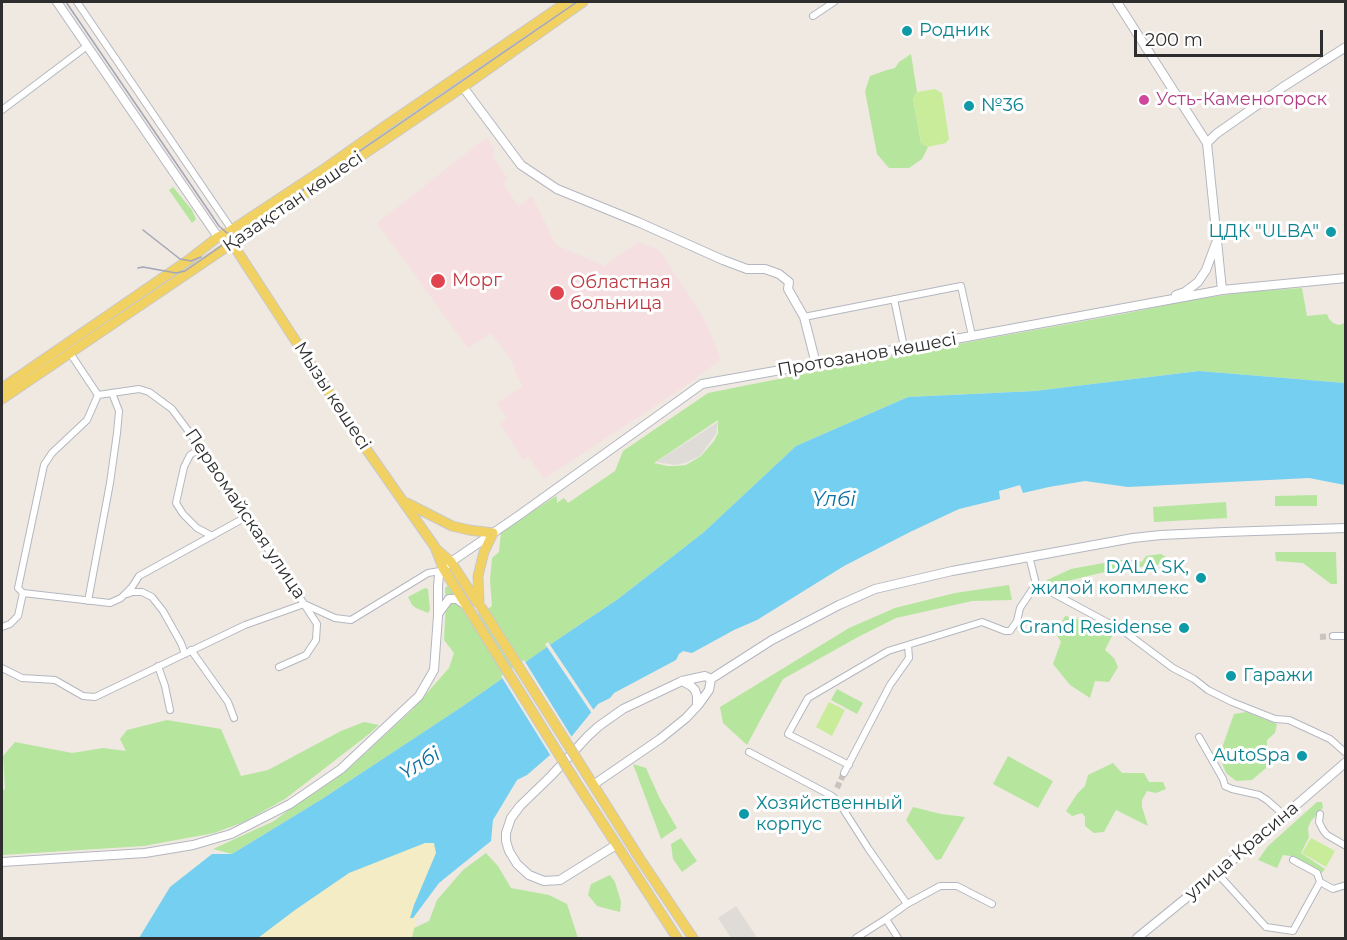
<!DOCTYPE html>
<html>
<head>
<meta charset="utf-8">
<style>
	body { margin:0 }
	#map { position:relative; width:1347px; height:940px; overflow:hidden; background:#efe9e1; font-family:Montserrat,sans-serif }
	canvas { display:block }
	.frame { position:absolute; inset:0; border:3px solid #2e2e2e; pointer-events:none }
	.scale { position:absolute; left:1134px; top:30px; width:189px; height:27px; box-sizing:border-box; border:3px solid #2e2e2e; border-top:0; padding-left:8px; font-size:18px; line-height:21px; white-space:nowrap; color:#2e2e2e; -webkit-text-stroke:4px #fff; paint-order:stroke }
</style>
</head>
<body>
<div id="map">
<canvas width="1347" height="940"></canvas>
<div class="frame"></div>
<div class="scale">200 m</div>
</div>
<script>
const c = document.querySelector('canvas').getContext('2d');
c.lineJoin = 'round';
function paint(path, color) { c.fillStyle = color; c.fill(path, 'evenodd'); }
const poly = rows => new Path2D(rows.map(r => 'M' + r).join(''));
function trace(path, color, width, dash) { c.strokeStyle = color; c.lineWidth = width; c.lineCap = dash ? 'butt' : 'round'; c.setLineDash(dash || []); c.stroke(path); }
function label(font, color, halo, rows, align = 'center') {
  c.font = font + ' Montserrat,sans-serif'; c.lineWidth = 6; c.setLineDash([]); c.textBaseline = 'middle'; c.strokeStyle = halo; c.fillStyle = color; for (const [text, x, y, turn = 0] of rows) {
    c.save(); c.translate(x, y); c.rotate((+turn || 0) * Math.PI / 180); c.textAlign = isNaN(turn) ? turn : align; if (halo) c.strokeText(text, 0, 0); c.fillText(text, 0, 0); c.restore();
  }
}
const medical = poly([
	[487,137,494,149,493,156,507,179,503,184,519,207,532,196,556,245,604,266,638,242,659,250,705,320,721,359,684,387,544,479,529,457,523,460,500,424,507,419,497,403,523,386,516,374,512,361,491,333,468,348,377,223]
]);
const green = poly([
	[911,54,917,92,913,98,921,143,928,147,922,159,909,168,889,168,877,154,865,91,870,76,887,70,895,68,899,62],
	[173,187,192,210,196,219,192,223,169,190],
	[1302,288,1307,316,1327,314,1329,319,1333,323,1339,325,1345,323,1345,383,1199,371,1035,391,908,397,796,446,704,532,618,599,554,642,463,706,322,799,232,854,213,849,274,821,294,806,347,770,412,710,449,668,454,653,444,640,446,602,445,588,449,585,469,619,468,621,492,606,490,580,492,558,499,552,501,532,556,496,557,498,557,503,564,498,568,503,615,471,623,451,708,393,914,352,1123,314,1191,300,1245,292],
	[718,420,718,433,714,441,701,456,686,465,676,466,667,466,654,463],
	[1317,495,1317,506,1275,506,1275,496],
	[1226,502,1227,518,1154,522,1153,507],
	[1275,552,1336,552,1337,584,1331,584,1303,563,1276,561],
	[1161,554,1170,559,1172,564,1172,568,1162,564,1105,572,1050,585,1046,584,1047,580,1071,569,1120,560,1136,560,1142,562,1146,556],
	[1009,585,1012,600,972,601,896,618,858,637,783,679,763,715,747,745,723,723,720,707,849,628,895,608,955,593],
	[425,588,428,589,430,610,428,613,416,608,412,605,408,597],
	[1065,616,1100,624,1114,632,1105,650,1114,658,1118,667,1109,682,1095,681,1090,698,1070,685,1053,664,1061,642,1056,634],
	[837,689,863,703,857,714,831,700],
	[1246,712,1277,724,1275,733,1267,740,1266,768,1252,780,1236,781,1226,773,1219,756,1234,714],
	[167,720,221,729,241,776,268,770,341,731,364,722,379,725,369,734,285,799,244,822,214,833,144,846,2,855,2,791,5,789,3,756,15,742,72,753,103,748,126,751,120,739,127,730],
	[1008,756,1053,781,1038,808,993,784],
	[1113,763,1122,773,1144,773,1149,782,1163,782,1166,789,1156,793,1147,791,1142,800,1142,807,1148,826,1116,810,1104,832,1094,833,1085,826,1085,817,1082,813,1072,816,1066,811,1077,794,1085,786,1088,775],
	[633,764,646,768,660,799,677,828,661,839],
	[1317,802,1322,802,1323,808,1311,821,1308,828,1309,837,1301,853,1325,869,1322,873,1291,856,1283,855,1277,868,1258,860,1268,846],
	[913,807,941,814,965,817,941,859,936,860,906,820],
	[681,838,697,861,682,872,673,859,671,844],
	[486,853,498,866,511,888,549,895,567,904,578,938,389,938,412,929,429,921,437,900,463,870],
	[610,875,615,882,621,902,620,912,597,906,588,895,591,884]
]);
const sand = poly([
	[467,803,419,906,412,938,225,938]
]);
const pitch = poly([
	[935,89,942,93,949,139,946,143,928,147,921,143,913,98,917,92],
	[829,702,845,710,832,736,816,727],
	[1311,838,1335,851,1326,867,1302,853]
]);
const plaza = poly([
	[718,422,716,434,700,456,685,463,675,465,656,462],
	[736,906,756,936,753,938,731,938,718,918]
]);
const water = poly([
	[1199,371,1345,383,1345,485,1309,478,1128,487,1085,481,1049,487,1023,493,1020,485,999,491,1000,499,959,509,910,532,844,566,757,620,734,630,692,653,683,651,679,654,676,660,614,693,610,698,598,704,572,736,527,775,517,780,493,820,491,841,439,883,413,918,410,918,414,905,436,853,434,843,425,843,349,873,295,910,258,938,139,938,170,887,212,854,232,854,322,799,463,706,554,642,618,599,704,532,796,446,908,397,1035,391]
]);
const pier = poly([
	[548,642,595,712,593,715,545,644],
	[524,660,573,739,552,758,501,676]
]);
const minorTunnel = poly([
	[1320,637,1333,636],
	[837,788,844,773]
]);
const minor = poly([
	[77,2,232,230],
	[813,16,834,2],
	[2,110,87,46],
	[894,299,904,347],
	[804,317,961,286,972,336],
	[70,353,98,395,139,389,149,392,172,409,201,448,304,604,335,618,351,620,428,573,440,571],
	[201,448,190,455,184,467,176,503,183,514,197,528,212,536],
	[1029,556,1036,584,1125,632,1173,668,1194,679,1208,690,1232,702,1275,719,1289,720,1330,739,1346,753],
	[23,593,18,588,44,465,52,453,87,420,98,395],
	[127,594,132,592,142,592,152,597,163,611,181,643,185,654],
	[88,601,110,483,117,433,119,411,112,393],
	[2,627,10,624,18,616,23,593,110,603,121,598,132,587,139,576,246,517],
	[1333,636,1346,636],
	[191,650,228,702,234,718],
	[158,666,165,686,170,710],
	[2,668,22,678,55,680,83,696,95,697,245,625,304,604,317,624,316,640,306,655,279,667],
	[1199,737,1223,779,1225,786,1232,789,1259,795,1267,800,1284,815],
	[749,752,832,796,838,801,868,848,907,904,886,919],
	[849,765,788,734,808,698,888,651,982,622,1005,631,1010,631,1017,621,1020,608,1036,584],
	[844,773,890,685,909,658,908,645],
	[1320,814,1319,822,1323,830,1327,835,1346,846],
	[1293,860,1317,873,1320,882,1333,889,1346,885],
	[1217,873,1266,927,1293,931,1320,882],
	[907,904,940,886,957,886,992,904],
	[856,938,886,919,898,938]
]);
const tertiary = poly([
	[1117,2,1207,143,1222,290],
	[463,87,521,165,557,189,638,222,723,260,747,269,765,269,779,274,789,282,788,289,804,317,816,364],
	[1207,143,1216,134,1283,87,1346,47],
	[1176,295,1185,292,1198,282,1206,270,1216,243],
	[448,564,518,516,702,384,972,336,1222,290,1346,278],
	[438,614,449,599,457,599,464,604],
	[1137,938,1228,864,1346,762]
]);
const secondary = poly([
	[57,2,218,237],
	[682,681,691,686,695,690,697,696,697,706],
	[593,785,660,739,686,718,699,704,709,690,711,679],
	[616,845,560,880,544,881,529,875,517,864,509,851,506,841,506,833,511,818,520,806,551,776,588,736,599,726,623,709,682,681,705,676,711,679,772,640,839,605,875,589,952,571,1133,538,1161,535,1225,532,1346,528],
	[2,862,145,853,193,845,231,834,290,804,341,769,419,696,434,670,438,616,438,586,439,575,443,568]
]);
const primary = poly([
	[232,243,362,443,435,547,443,568,471,613],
	[2,388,187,261,218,237,227,233,324,169,388,124,567,2],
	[2,399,463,87,583,2],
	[407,503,452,526,469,530,493,533,484,552,478,576,479,604],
	[436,549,451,562,477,602],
	[587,775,640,859,693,938],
	[576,782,677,938]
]);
const tram = poly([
	[66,2,219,226,227,233,237,234],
	[143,230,180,259,191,261,201,257],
	[138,268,143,267,176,273,185,271,577,2]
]);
const primaryBridge = poly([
	[481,607,587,775],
	[471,613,576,782]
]);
const markers = [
	[907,31,6,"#0f9aa8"],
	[1144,100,6,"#d1479c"],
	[969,106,6,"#0f9aa8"],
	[1331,232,6,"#0f9aa8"],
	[438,281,8,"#e0444e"],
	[557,293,8,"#e0444e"],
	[1201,578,6,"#0f9aa8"],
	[1184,628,6,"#0f9aa8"],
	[1231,676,6,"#0f9aa8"],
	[1302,756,6,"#0f9aa8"],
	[744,814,6,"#0f9aa8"]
];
const cultureNames = [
	["Родник",919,31],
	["№36",981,106],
	["ЦДК \"ULBA\"",1319,232,"right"],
	["DALA SK,",1189,568,"right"],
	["жилой копмлекс",1189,589,"right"],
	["Grand Residense",1172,628,"right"],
	["Гаражи",1243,676],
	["AutoSpa",1290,756,"right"],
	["Хозяйственный",756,804],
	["корпус",756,825]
];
const hotelNames = [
	["Усть-Каменогорск",1156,100]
];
const streetNames = [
	["Қазақстан көшесі",293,202,-34],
	["Протозанов көшесі",867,355,-10],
	["Мызы көшесі",332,396,57],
	["Первомайская улица",245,514,56],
	["улица Красина",1242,851,-40]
];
const healthNames = [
	["Морг",452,281],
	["Областная",570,283],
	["больница",570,304]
];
const waterNames = [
	["Үлбі",834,500],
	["Үлбі",420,764,-31]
];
paint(medical, '#f5dfe0');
paint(green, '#b6e59e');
paint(sand, '#f3ecc5');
paint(pitch, '#c9ec9a');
paint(plaza, '#dfdcd8');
paint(water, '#75cff0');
paint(pier, '#efe9e1');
trace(minorTunnel, '#c8c4bd', 6, [6, 3]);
trace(minor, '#b4b7c1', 8);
trace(tertiary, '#b4b7c1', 10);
trace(secondary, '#b4b7c1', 10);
trace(primary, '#c9c9c9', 11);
trace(minor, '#fff', 6);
trace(tertiary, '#fff', 8);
trace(secondary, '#fff', 8);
trace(primary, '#f2d163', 9);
trace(tram, '#a3a6b8', 1.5);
trace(primaryBridge, '#c9c9c9', 11, []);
trace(primaryBridge, '#f2d163', 9);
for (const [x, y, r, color] of markers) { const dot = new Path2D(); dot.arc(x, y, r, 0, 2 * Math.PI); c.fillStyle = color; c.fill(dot); trace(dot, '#fff', 2); }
label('18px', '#0d838f', '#fff', cultureNames, 'left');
label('18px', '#b23c85', '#fff', hotelNames, 'left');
label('18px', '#2e2e2e', '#fff', streetNames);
label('18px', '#be3a42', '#fff', healthNames, 'left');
label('italic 20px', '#0d6fa3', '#fff', waterNames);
</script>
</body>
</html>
